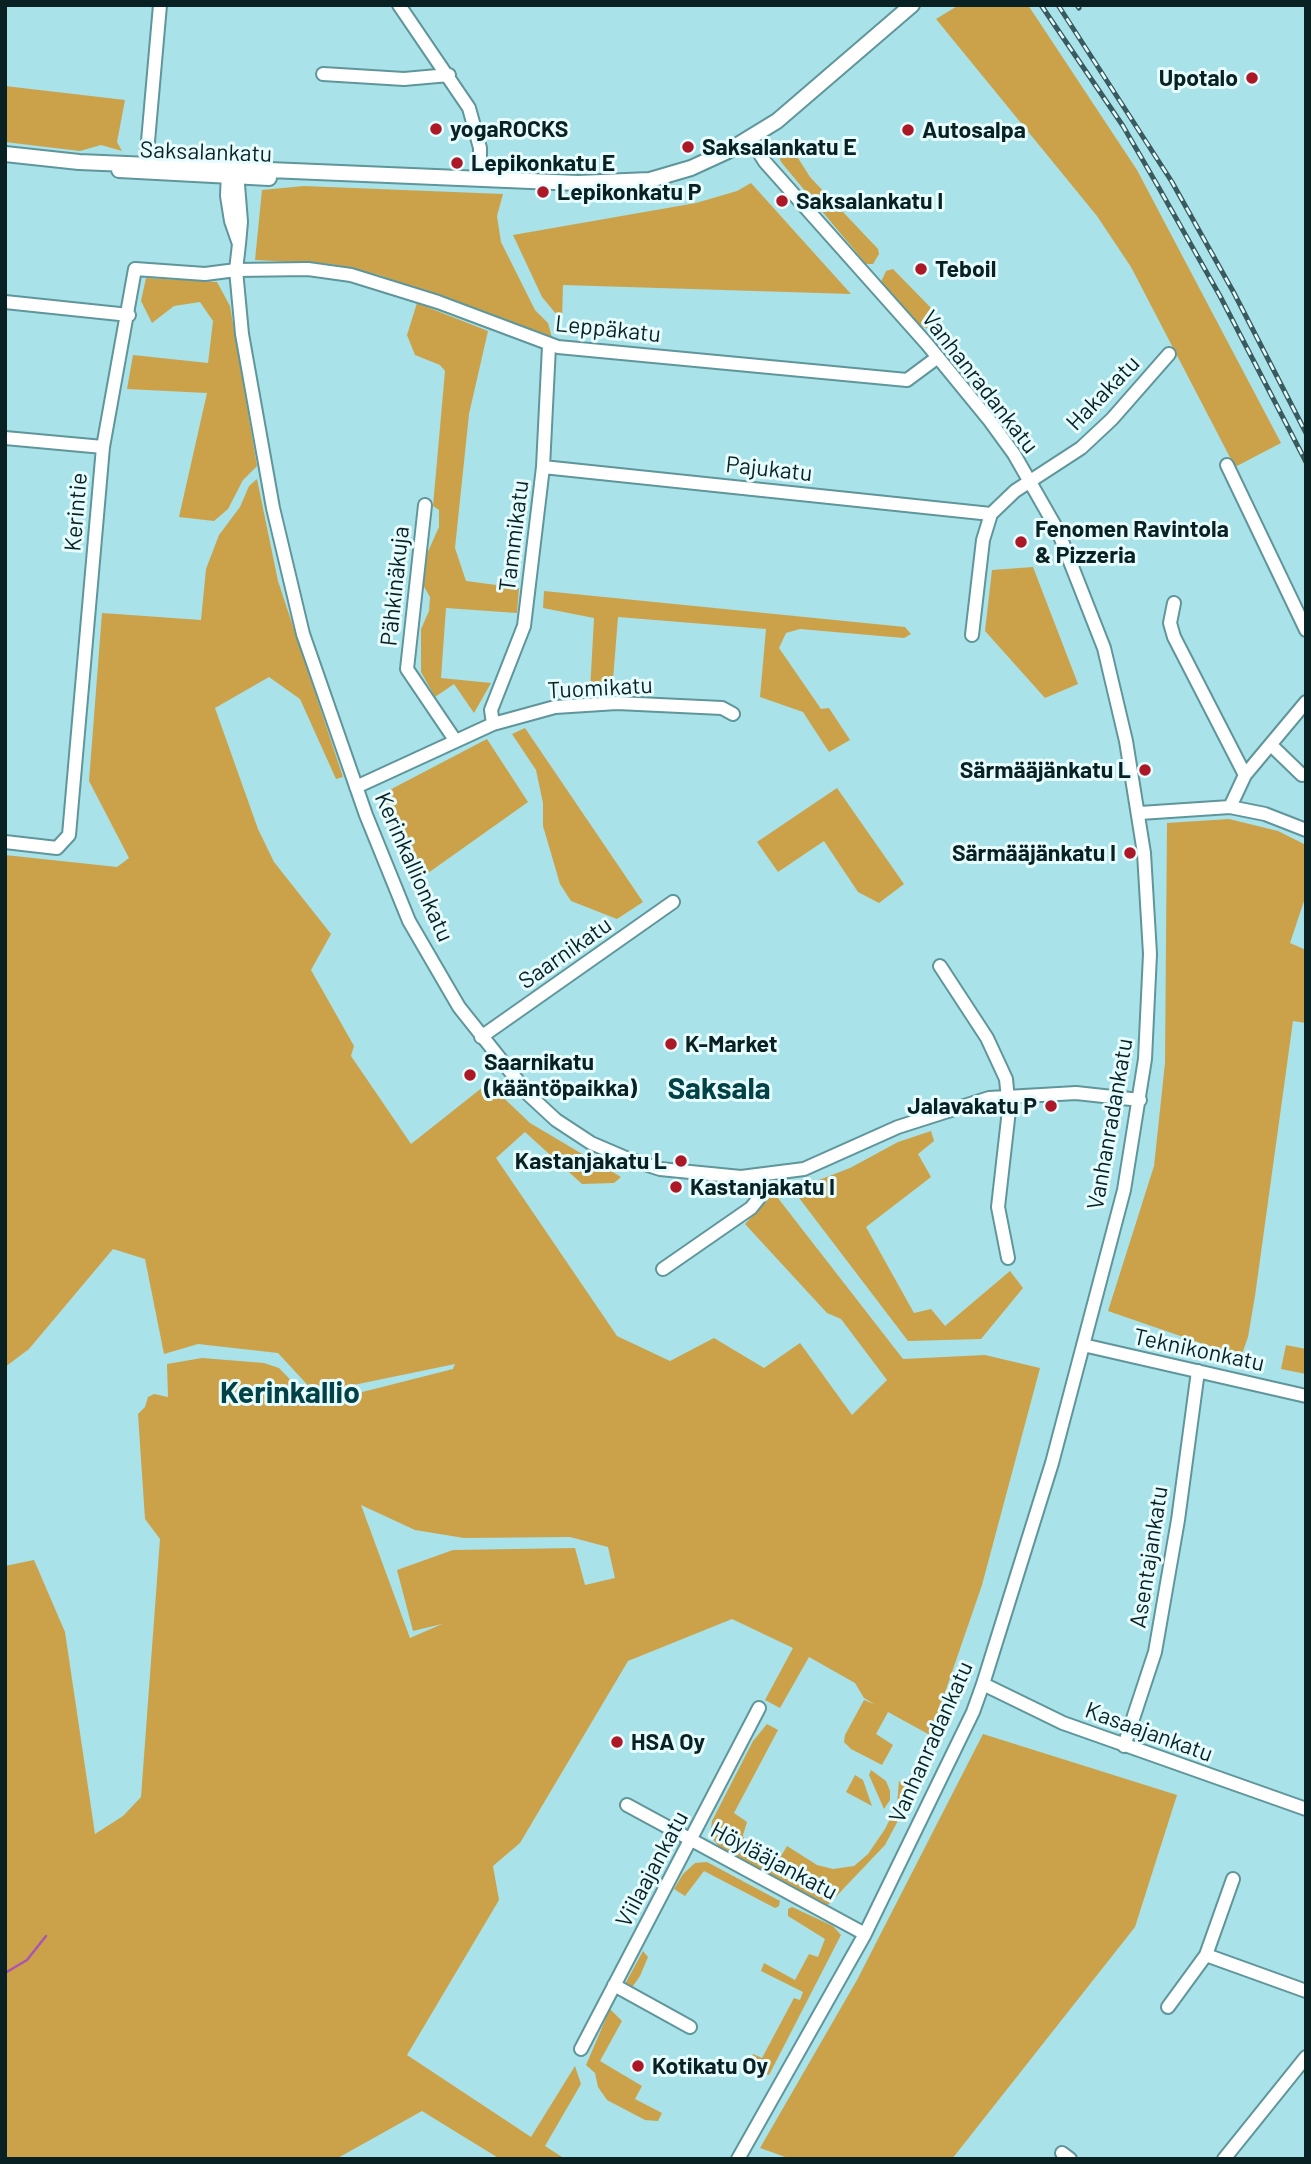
<!DOCTYPE html>
<html>
<head>
<meta charset="utf-8">
<style>
	body { margin:0 }
	#map { position:relative; width:1311px; height:2164px; overflow:hidden; background:#a9e2e8; font-family:Barlow,sans-serif }
	canvas { display:block }
	.frame { position:absolute; inset:0; border:7px solid #0a2124; pointer-events:none }
</style>
</head>
<body>
<div id="map">
<canvas width="1311" height="2164"></canvas>
<div class="frame"></div>
</div>
<script>
const c = document.querySelector('canvas').getContext('2d');
c.lineJoin = 'round';
function paint(path, color) { c.fillStyle = color; c.fill(path, 'evenodd'); }
const poly = rows => new Path2D(rows.map(r => 'M' + r).join(''));
function trace(path, color, width, dash) { c.strokeStyle = color; c.lineWidth = width; c.lineCap = dash ? 'butt' : 'round'; c.setLineDash(dash || []); c.stroke(path); }
function label(font, color, halo, rows, align = 'center') {
  c.font = font + ' Barlow,sans-serif'; c.lineWidth = 6; c.setLineDash([]); c.textBaseline = 'middle'; c.strokeStyle = halo; c.fillStyle = color; for (const [text, x, y, turn = 0] of rows) {
    c.save(); c.translate(x, y); c.rotate((+turn || 0) * Math.PI / 180); c.textAlign = isNaN(turn) ? turn : align; if (halo) c.strokeText(text, 0, 0); c.fillText(text, 0, 0); c.restore();
  }
}
const green = poly([
	[959,5,1028,5,1137,170,1281,443,1235,467,1131,267,1097,216,936,19],
	[5,86,125,100,117,142,122,151,101,145,80,151,5,142],
	[796,142,798,158,810,177,878,249,879,254,873,264,866,264,781,162,779,156],
	[751,183,851,294,563,285,562,321,542,297,513,235,696,203,737,191],
	[304,186,503,194,497,216,501,242,535,310,548,323,552,338,379,275,331,264,255,260,262,190],
	[893,269,932,309,935,316,929,329,917,325,881,282,886,271],
	[146,278,217,282,230,306,257,466,243,480,228,509,214,521,179,517,207,393,127,389,133,355,208,363,213,321,200,302,174,306,152,323,141,301],
	[417,303,488,331,469,414,455,548,466,581,519,588,517,613,446,608,441,678,491,683,474,713,454,684,435,697,421,672,421,629,429,611,430,597,423,585,426,556,439,527,439,510,433,506,445,371,440,365,415,355,407,335],
	[257,479,278,581,343,777,336,779,300,699,269,677,215,708,258,829,274,862,331,934,311,970,354,1046,351,1056,411,1144,488,1083,530,1123,621,1177,614,1183,582,1184,525,1132,496,1158,617,1336,670,1361,714,1338,764,1368,800,1343,852,1415,887,1380,841,1319,827,1313,745,1224,774,1193,903,1359,985,1355,1040,1368,982,1585,941,1704,949,1712,939,1740,888,1712,876,1734,893,1745,882,1765,851,1749,844,1742,845,1735,864,1700,874,1704,864,1698,855,1683,809,1657,780,1708,765,1700,793,1648,732,1619,628,1661,520,1843,493,1866,499,1900,407,2055,531,2137,575,2066,581,2084,545,2146,565,2159,500,2159,422,2111,336,2159,5,2159,5,1566,34,1560,65,1632,95,1834,123,1816,141,1797,160,1539,145,1519,138,1414,145,1407,148,1397,154,1394,168,1397,167,1364,202,1358,264,1363,279,1368,309,1399,319,1403,453,1369,455,1364,315,1393,278,1353,198,1344,164,1354,145,1259,113,1249,29,1349,5,1367,5,855,117,867,129,858,89,781,102,613,201,620,206,569,219,535,240,507,249,486],
	[361,1505,415,1530,464,1538,570,1537,608,1547,615,1578,585,1585,575,1548,453,1550,397,1570,413,1631,442,1624,410,1638],
	[1033,567,1078,684,1045,698,985,631,992,570],
	[544,591,905,627,911,634,904,638,800,629,786,633,779,648,821,709,829,708,850,740,829,752,803,712,760,697,766,629,618,617,612,692,590,692,594,618,543,608],
	[525,728,643,902,617,919,571,901,560,884,543,826,543,803,536,770,512,734],
	[487,739,528,802,421,878,383,808,380,795],
	[837,788,904,884,879,903,858,892,824,841,778,872,757,842],
	[1229,819,1278,831,1306,845,1306,895,1290,943,1306,950,1306,1023,1293,1021,1255,1296,1248,1337,1241,1357,1108,1311,1154,1166,1165,1063,1167,823],
	[931,1131,934,1141,918,1154,931,1177,866,1227,914,1313,931,1309,945,1326,1010,1271,1023,1288,981,1339,908,1341,793,1190,850,1168,898,1142],
	[1286,1345,1306,1349,1306,1374,1281,1369],
	[767,1724,778,1730,734,1813,747,1822,743,1835,745,1844,777,1863,787,1846,817,1865,833,1869,854,1866,868,1854,885,1829,897,1805,899,1781,915,1789,885,1845,828,1905,720,1848,710,1835,712,1821,753,1741],
	[983,1734,1177,1795,1135,1927,952,2159,791,2159,760,2148,857,1980],
	[871,1770,886,1781,890,1791,890,1800,884,1809,869,1775],
	[855,1775,863,1780,872,1806,846,1792],
	[707,1862,780,1901,779,1906,775,1908,704,1871,685,1896,674,1889,683,1874,695,1863],
	[792,1907,833,1926,841,1935,769,2075,764,2074,750,2070,748,2065,753,2054,762,2058,794,1998,800,2000,803,1992,761,1971,764,1963,795,1980,809,1954,818,1957,825,1939,788,1916,788,1909],
	[643,1951,648,1957,640,1976,631,1989,624,1986],
	[610,2009,622,2021,600,2061,642,2086,635,2099,662,2113,658,2121,645,2120,607,2100,598,2087,595,2073,586,2065]
]);
const stream = poly([
	[5,1973,27,1960,46,1936]
]);
const minor = poly([
	[399,5,469,108,480,148,480,178],
	[323,74,404,79,449,75],
	[146,164,160,5],
	[239,244,231,221,227,196,228,171,232,166,237,172,241,222,239,244,236,270,242,334,273,508,303,634,366,815,409,921,459,1007,529,1095,556,1120,591,1143,626,1158,660,1169,741,1177,804,1169,898,1127,989,1098,1076,1093,1140,1100],
	[5,302,129,315],
	[5,438,103,447],
	[1227,465,1306,630],
	[543,467,991,514],
	[425,505,407,669,455,740],
	[1174,603,1170,623,1174,637,1245,775],
	[972,635,983,540,991,514,1015,491,1081,448,1112,419,1169,354],
	[493,724,491,710,524,626,543,467,549,346],
	[1271,745,1302,775],
	[356,787,493,724,555,707,617,703,722,708,733,714],
	[1230,807,1245,775,1306,702],
	[1140,813,1230,807,1265,814,1306,830],
	[5,842,57,848,69,835,103,447,135,269,205,274,236,270,308,269,351,275,438,302,558,347,907,380,938,357],
	[940,966,987,1038,1006,1079,1009,1110,998,1207,1008,1258],
	[481,1037,673,902],
	[663,1269,751,1208,759,1198,759,1177],
	[1083,1345,1306,1396],
	[983,1684,1063,1723,1306,1809],
	[1124,1746,1155,1652,1178,1520,1198,1371],
	[627,1805,865,1934],
	[1206,1955,1233,1879],
	[614,1985,690,2027],
	[1168,2007,1206,1955,1306,1991],
	[581,2049,759,1708],
	[1062,2153,1070,2159],
	[738,2159,865,1934,973,1712,983,1684,1052,1463,1124,1190,1145,1059,1150,954,1144,853,1126,741,1104,648,1058,531,1014,454,990,421,927,344,765,162,750,138],
	[1224,2159,1306,2057]
]);
const major = poly([
	[5,154,79,162,578,183,650,180,691,168,728,151,777,121,912,5],
	[119,170,269,178]
]);
const rail = poly([
	[1041,5,1123,126,1159,188,1220,296,1306,462],
	[1058,5,1172,182,1234,293,1306,433],
	[1077,5,1079,8]
]);
const markers = [
	[1252,78,7,"#ac1825"],
	[436,129,7,"#ac1825"],
	[908,130,7,"#ac1825"],
	[688,147,7,"#ac1825"],
	[457,163,7,"#ac1825"],
	[543,192,7,"#ac1825"],
	[782,201,7,"#ac1825"],
	[921,269,7,"#ac1825"],
	[1021,542,7,"#ac1825"],
	[1145,770,7,"#ac1825"],
	[1130,853,7,"#ac1825"],
	[671,1044,7,"#ac1825"],
	[470,1075,7,"#ac1825"],
	[1051,1106,7,"#ac1825"],
	[681,1161,7,"#ac1825"],
	[676,1187,7,"#ac1825"],
	[617,1742,7,"#ac1825"],
	[638,2066,7,"#ac1825"]
];
const poiNames = [
	["Upotalo",1238,78,"right"],
	["yogaROCKS",450,129],
	["Autosalpa",922,130],
	["Saksalankatu E",702,147],
	["Lepikonkatu E",471,163],
	["Lepikonkatu P",557,192],
	["Saksalankatu I",796,201],
	["Teboil",935,269],
	["Fenomen Ravintola",1035,529],
	["& Pizzeria",1035,555],
	["Särmääjänkatu L",1131,770,"right"],
	["Särmääjänkatu I",1116,853,"right"],
	["K-Market",685,1044],
	["Saarnikatu",484,1062],
	["(kääntöpaikka)",484,1088],
	["Jalavakatu P",1037,1106,"right"],
	["Kastanjakatu L",667,1161,"right"],
	["Kastanjakatu I",690,1187],
	["HSA Oy",631,1742],
	["Kotikatu Oy",652,2066]
];
const streetNames = [
	["Saksalankatu",206,152,2],
	["Leppäkatu",608,329,6],
	["Vanhanradankatu",980,382,52],
	["Hakakatu",1103,393,-46],
	["Pajukatu",769,469,6],
	["Kerintie",76,512,-85],
	["Tammikatu",514,536,-83],
	["Pähkinäkuja",395,586,-84],
	["Tuomikatu",600,688,-3],
	["Kerinkallionkatu",414,867,66],
	["Saarnikatu",565,953,-35],
	["Vanhanradankatu",1110,1124,-80],
	["Teknikonkatu",1199,1350,12],
	["Asentajankatu",1149,1557,-81],
	["Kasaajankatu",1149,1732,20],
	["Vanhanradankatu",931,1742,-66],
	["Höylääjankatu",774,1861,28],
	["Viilaajankatu",652,1869,-62]
];
const districtNames = [
	["Saksala",719,1089],
	["Kerinkallio",290,1393]
];
paint(green, '#cba24a');
trace(stream, '#a955b1', 2.5);
trace(minor, '#5f969b', 16);
trace(major, '#5f969b', 18);
trace(minor, '#fff', 12);
trace(major, '#fff', 14);
trace(rail, '#395a5e', 5);
trace(rail, '#e6fcfe', 2.5, [8]);
for (const [x, y, r, color] of markers) { const dot = new Path2D(); dot.arc(x, y, r, 0, 2 * Math.PI); c.fillStyle = color; c.fill(dot); trace(dot, '#e6fcfe', 2.5); }
label('bold 23px', '#0a2124', '#e6fcfe', poiNames, 'left');
label('23px', '#0a2124', '#e6fcfe', streetNames);
label('bold 30px', '#024247', '#e6fcfe', districtNames);
</script>
</body>
</html>
